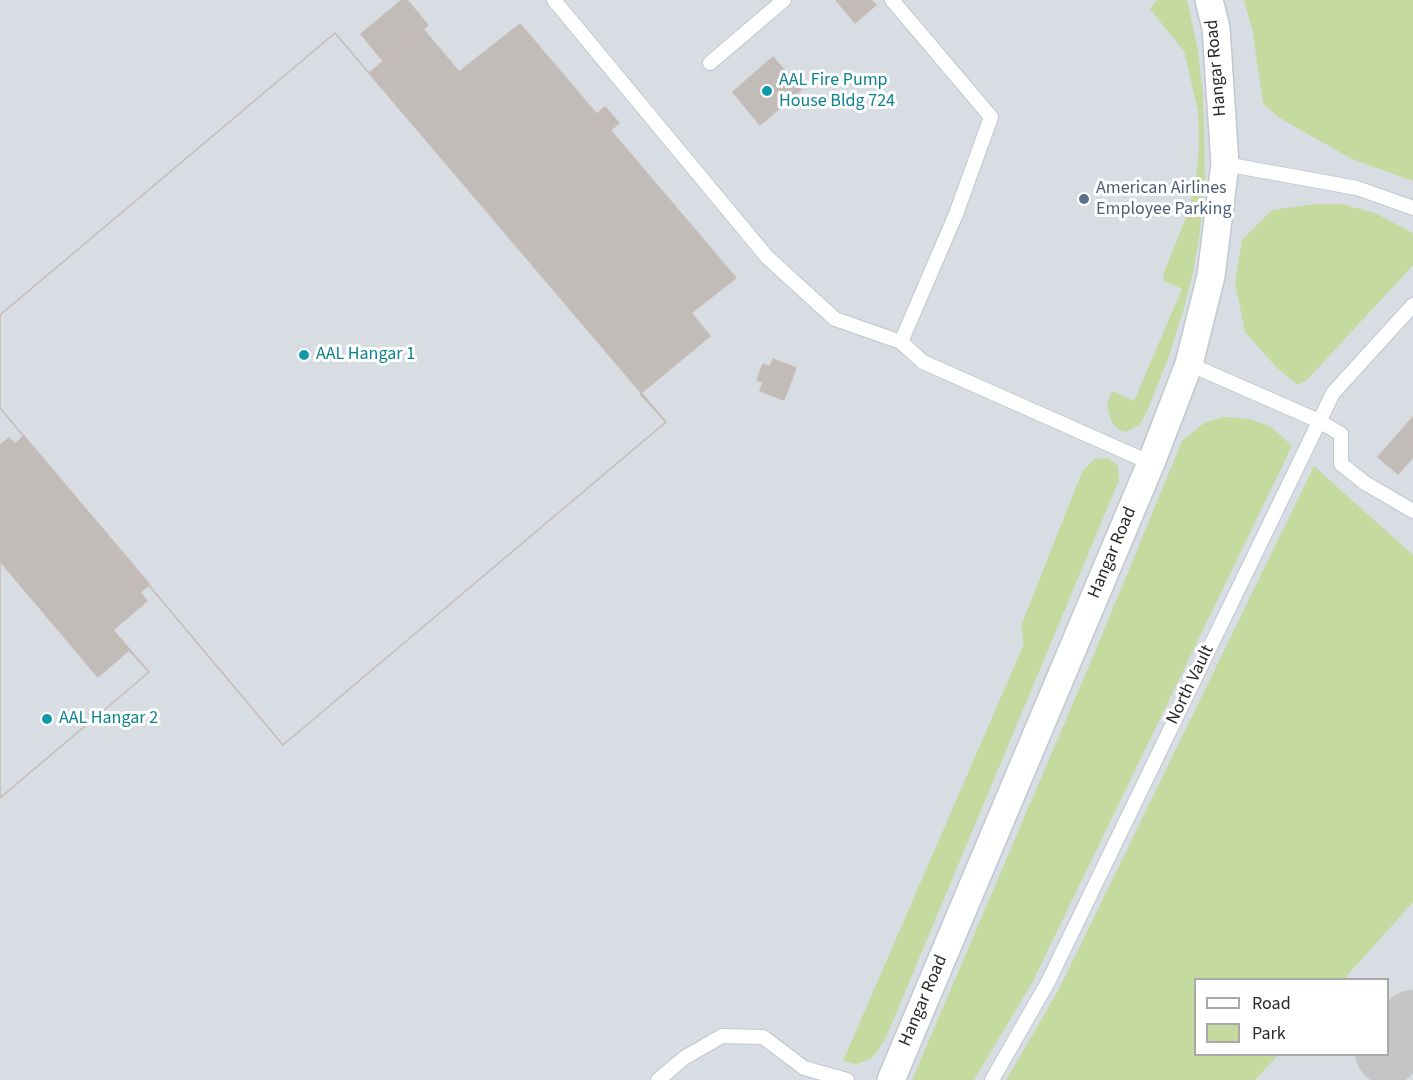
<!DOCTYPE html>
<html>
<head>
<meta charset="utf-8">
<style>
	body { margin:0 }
	#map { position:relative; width:1413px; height:1080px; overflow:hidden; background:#eae0dd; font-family:"Source Sans 3",sans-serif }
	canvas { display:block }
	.legend { position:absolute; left:1194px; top:978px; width:195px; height:78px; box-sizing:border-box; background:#fff; border:2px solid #a9a9a9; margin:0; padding:8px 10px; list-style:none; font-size:18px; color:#292929 }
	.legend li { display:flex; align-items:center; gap:12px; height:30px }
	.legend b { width:30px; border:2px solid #a9a9a9 }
</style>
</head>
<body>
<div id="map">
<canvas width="1413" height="1080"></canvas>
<ul class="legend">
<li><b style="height:8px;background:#fff"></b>Road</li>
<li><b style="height:16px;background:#c5da9f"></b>Park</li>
</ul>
</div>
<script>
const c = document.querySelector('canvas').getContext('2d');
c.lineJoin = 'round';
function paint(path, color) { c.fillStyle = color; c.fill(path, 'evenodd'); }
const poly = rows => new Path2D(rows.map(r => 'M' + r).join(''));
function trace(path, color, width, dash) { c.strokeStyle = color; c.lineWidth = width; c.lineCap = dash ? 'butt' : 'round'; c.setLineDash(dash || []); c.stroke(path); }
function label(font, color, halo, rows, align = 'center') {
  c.font = font + ' "Source Sans 3",sans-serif'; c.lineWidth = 6; c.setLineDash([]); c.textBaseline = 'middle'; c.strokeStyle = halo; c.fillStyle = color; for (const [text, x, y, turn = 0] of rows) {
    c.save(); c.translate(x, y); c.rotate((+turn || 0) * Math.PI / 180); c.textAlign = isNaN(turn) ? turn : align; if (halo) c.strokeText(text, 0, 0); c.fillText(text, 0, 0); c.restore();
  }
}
const airport = poly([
	[0,0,1413,0,1413,1080,0,1080],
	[1196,980,1388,980,1388,1054,1196,1054]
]);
const green = poly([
	[1157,0,1187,0,1198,50,1203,95,1205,176,1200,232,1193,273,1184,308,1169,356,1146,414,1139,425,1126,432,1119,430,1112,423,1107,404,1112,391,1134,401,1182,289,1164,281,1163,275,1187,215,1196,182,1199,146,1198,111,1184,51,1150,9],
	[1244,0,1413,0,1413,181,1352,159,1278,117,1263,103,1252,28],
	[1315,204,1341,204,1375,213,1411,232,1413,235,1413,265,1307,380,1298,385,1277,368,1245,332,1235,282,1242,240,1272,210],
	[1224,417,1250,419,1271,427,1292,446,1032,983,974,1080,912,1080,1097,647,1182,441,1204,423],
	[1108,458,1118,466,1119,480,885,1040,872,1058,857,1064,843,1061,1024,644,1021,626,1082,472,1094,459],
	[1314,466,1413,555,1413,902,1344,979,1196,980,1196,1054,1278,1055,1255,1080,1006,1080,1058,991]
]);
const taxiway = poly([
	[1388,1052,1413,1023]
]);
const building = poly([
	[402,0,407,0,428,25,384,62,361,34,402,0],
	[836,0,871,0,876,5,855,23,836,0],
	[520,24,736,278,691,313,710,336,640,394,666,422,283,745,0,408,0,315,335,33,369,73,423,29,459,72,520,24],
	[335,33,666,422,283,745,0,408,0,315,335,33],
	[773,57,801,90,760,125,733,92,773,57],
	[605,107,619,123,611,130,597,114,605,107],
	[773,359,796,368,784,400,760,391,763,382,757,380,763,364,770,367,773,359],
	[1413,417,1413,457,1398,474,1378,457,1413,417],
	[24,436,150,585,140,592,147,601,113,630,149,672,0,798,0,445,9,438,15,444,24,436],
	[0,561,98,677,129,650,149,672,0,798,0,561]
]);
const service = poly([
	[554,0,767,257,835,319,901,342,923,362,1151,463],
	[892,0,991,117,956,214,901,342],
	[710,63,784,0],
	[1225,164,1357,188,1413,208],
	[1189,364,1319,421,1341,434,1341,464,1365,483,1413,511],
	[658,1080,684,1058,722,1036,763,1037,804,1068,847,1080],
	[992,1080,1048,982,1333,393,1413,305]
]);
const minor = poly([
	[891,1080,1151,463,1189,364,1211,276,1225,164,1216,28,1209,0]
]);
const markers = [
	[767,91,6,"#0f9aa8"],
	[1084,199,6,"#5c6f8a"],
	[304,355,6,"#0f9aa8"],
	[47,719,6,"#0f9aa8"]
];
const streetNames = [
	["Hangar Road",1217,68,-95],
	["Hangar Road",1113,553,-67],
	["North Vault",1191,685,-64],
	["Hangar Road",924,1001,-67]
];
const cultureNames = [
	["AAL Fire Pump",779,81],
	["House Bldg 724",779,102],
	["AAL Hangar 1",316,355],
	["AAL Hangar 2",59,719]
];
const serviceNames = [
	["American Airlines",1096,189],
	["Employee Parking",1096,210]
];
paint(airport, '#d8dde3');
paint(green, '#c5da9f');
trace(taxiway, '#c5c4c7', 66);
paint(building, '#c2bcb8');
trace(building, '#c5bcb7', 1.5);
trace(service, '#c1c7ce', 16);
trace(minor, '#c1c7ce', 30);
trace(service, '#fff', 14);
trace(minor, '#fff', 27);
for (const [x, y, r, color] of markers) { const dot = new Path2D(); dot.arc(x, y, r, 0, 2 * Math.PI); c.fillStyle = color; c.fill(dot); trace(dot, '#fff', 2); }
label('18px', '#292929', '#fff', streetNames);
label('18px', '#0d838f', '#fff', cultureNames, 'left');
label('18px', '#4e5e75', '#fff', serviceNames, 'left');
</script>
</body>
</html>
